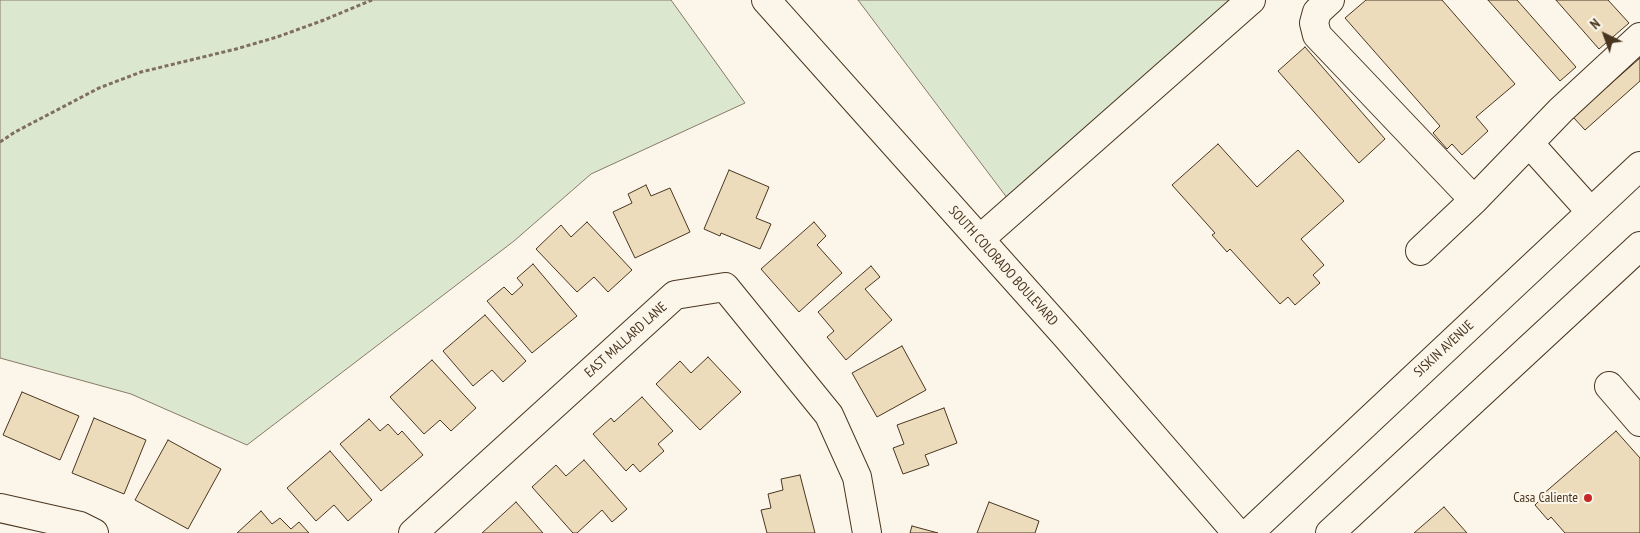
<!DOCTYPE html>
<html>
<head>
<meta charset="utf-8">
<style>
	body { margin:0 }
	#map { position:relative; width:1640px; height:533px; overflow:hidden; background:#fbf6e9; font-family:"PT Sans Narrow",sans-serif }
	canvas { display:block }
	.north { position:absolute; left:1580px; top:10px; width:50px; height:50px; -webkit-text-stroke:4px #fbf6e9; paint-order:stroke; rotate:318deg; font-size:14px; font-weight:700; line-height:20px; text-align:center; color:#4a3520 }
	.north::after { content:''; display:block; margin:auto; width:18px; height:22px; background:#4a3520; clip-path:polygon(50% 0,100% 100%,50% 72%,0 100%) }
</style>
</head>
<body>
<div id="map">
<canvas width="1640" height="533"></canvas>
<div class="north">N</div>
</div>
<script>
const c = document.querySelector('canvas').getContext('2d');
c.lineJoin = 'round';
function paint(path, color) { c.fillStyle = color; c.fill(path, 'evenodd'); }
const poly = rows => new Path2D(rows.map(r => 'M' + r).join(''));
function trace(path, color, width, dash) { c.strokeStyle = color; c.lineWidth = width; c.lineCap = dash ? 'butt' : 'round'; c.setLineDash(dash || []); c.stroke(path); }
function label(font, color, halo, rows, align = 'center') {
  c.font = font + ' "PT Sans Narrow",sans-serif'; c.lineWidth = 4; c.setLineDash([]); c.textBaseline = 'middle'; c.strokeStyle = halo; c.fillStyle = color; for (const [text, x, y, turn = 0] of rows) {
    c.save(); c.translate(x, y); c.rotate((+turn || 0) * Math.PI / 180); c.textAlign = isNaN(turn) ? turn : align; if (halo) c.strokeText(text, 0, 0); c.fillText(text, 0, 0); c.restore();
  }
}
const green = poly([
	[0,0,671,0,745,103,591,174,514,241,247,445,131,394,0,358,0,0],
	[858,0,1256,0,1020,215,858,0]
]);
const building = poly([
	[1366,0,1442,0,1515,84,1476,117,1488,131,1462,155,1452,144,1447,149,1433,133,1440,126,1345,18,1366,0],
	[1488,0,1517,0,1576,67,1560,81,1488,0],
	[1556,0,1608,0,1629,23,1599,49,1556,0],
	[1305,47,1385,139,1359,163,1278,71,1305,47],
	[1640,58,1640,81,1585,130,1573,117,1640,58],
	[1218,144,1257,187,1298,150,1344,201,1301,239,1324,265,1313,275,1320,283,1295,305,1288,297,1280,304,1230,249,1227,252,1212,235,1215,233,1172,185,1218,144],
	[729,170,769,187,756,218,771,224,760,249,721,233,720,236,704,229,729,170],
	[646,185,651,196,670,188,690,232,635,258,613,212,632,203,628,194,646,185],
	[587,222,632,270,608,292,594,277,577,292,536,249,561,225,571,237,587,222],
	[814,222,826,236,817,245,842,273,799,312,761,269,814,222],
	[533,264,577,316,532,353,487,301,504,287,512,295,523,285,517,278,533,264],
	[871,266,880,277,865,289,892,320,846,360,827,337,834,331,818,312,871,266],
	[485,315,526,361,503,382,492,370,473,386,443,351,485,315],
	[902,346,926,390,877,417,852,373,902,346],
	[708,357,741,392,700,430,656,384,680,361,691,373,708,357],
	[432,360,476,408,451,431,440,420,424,434,390,397,432,360],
	[22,392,79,416,60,460,3,435,22,392],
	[642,397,673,431,658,444,664,451,640,472,633,464,626,471,593,434,611,418,614,422,642,397],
	[944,408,957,443,925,455,929,465,903,474,893,448,904,444,897,425,944,408],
	[94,418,146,440,124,494,72,473,94,418],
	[369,419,380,431,388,424,398,435,402,431,423,455,381,491,340,444,369,419],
	[1616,431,1640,458,1640,533,1565,533,1551,517,1548,520,1535,505,1543,497,1542,495,1616,431],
	[168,440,221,469,188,529,135,500,168,440],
	[330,451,372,500,348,521,334,505,316,521,287,488,330,451],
	[584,460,627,509,612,522,602,510,577,533,573,533,532,487,556,465,566,476,584,460],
	[800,475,815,533,767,533,761,510,771,508,768,494,783,490,781,479,800,475],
	[516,502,543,533,482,533,516,502],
	[989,502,1039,521,1035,533,977,533,989,502],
	[1444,507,1467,533,1414,533,1444,507],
	[261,511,272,524,280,518,291,529,299,522,309,533,237,533,261,511],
	[912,526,938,533,910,533,912,526]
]);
const path = poly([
	[0,142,15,132,99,88,141,72,236,49,277,37,324,20,372,0]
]);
const minor = poly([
	[1330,0,1317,12,1314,23,1317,35,1474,200],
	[1529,143,1591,212],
	[980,239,1251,0],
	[1420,251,1474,200,1561,110,1640,37],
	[1609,386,1640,422],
	[0,508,80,526,94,533],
	[413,533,675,295,725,287,829,415,857,477,867,533],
	[1249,533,1640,166],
	[1330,533,1640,246]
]);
const major = poly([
	[766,0,1067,337,1237,533]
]);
const markers = [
	[1588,498,5,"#c62828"]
];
const streetNames = [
	["SOUTH COLORADO BOULEVARD",1003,266,48],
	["EAST MALLARD LANE",626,340,-42],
	["SISKIN AVENUE",1444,349,-43]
];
const poiNames = [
	["Casa Caliente",1578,498]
];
paint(green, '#dce7d0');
trace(green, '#887966', 1);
paint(building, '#ecdcbc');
trace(building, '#4a3520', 1);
trace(minor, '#4a3520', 30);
trace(major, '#4a3520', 30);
trace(path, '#7f6f5c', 3, [4, 2.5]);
trace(minor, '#fbf6e9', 28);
trace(major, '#fbf6e9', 28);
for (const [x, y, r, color] of markers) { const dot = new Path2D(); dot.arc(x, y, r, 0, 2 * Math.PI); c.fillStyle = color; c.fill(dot); trace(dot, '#fbf6e9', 2); }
label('14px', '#4a3520', '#fbf6e9', streetNames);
label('14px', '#4a3520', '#fbf6e9', poiNames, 'right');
</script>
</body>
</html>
